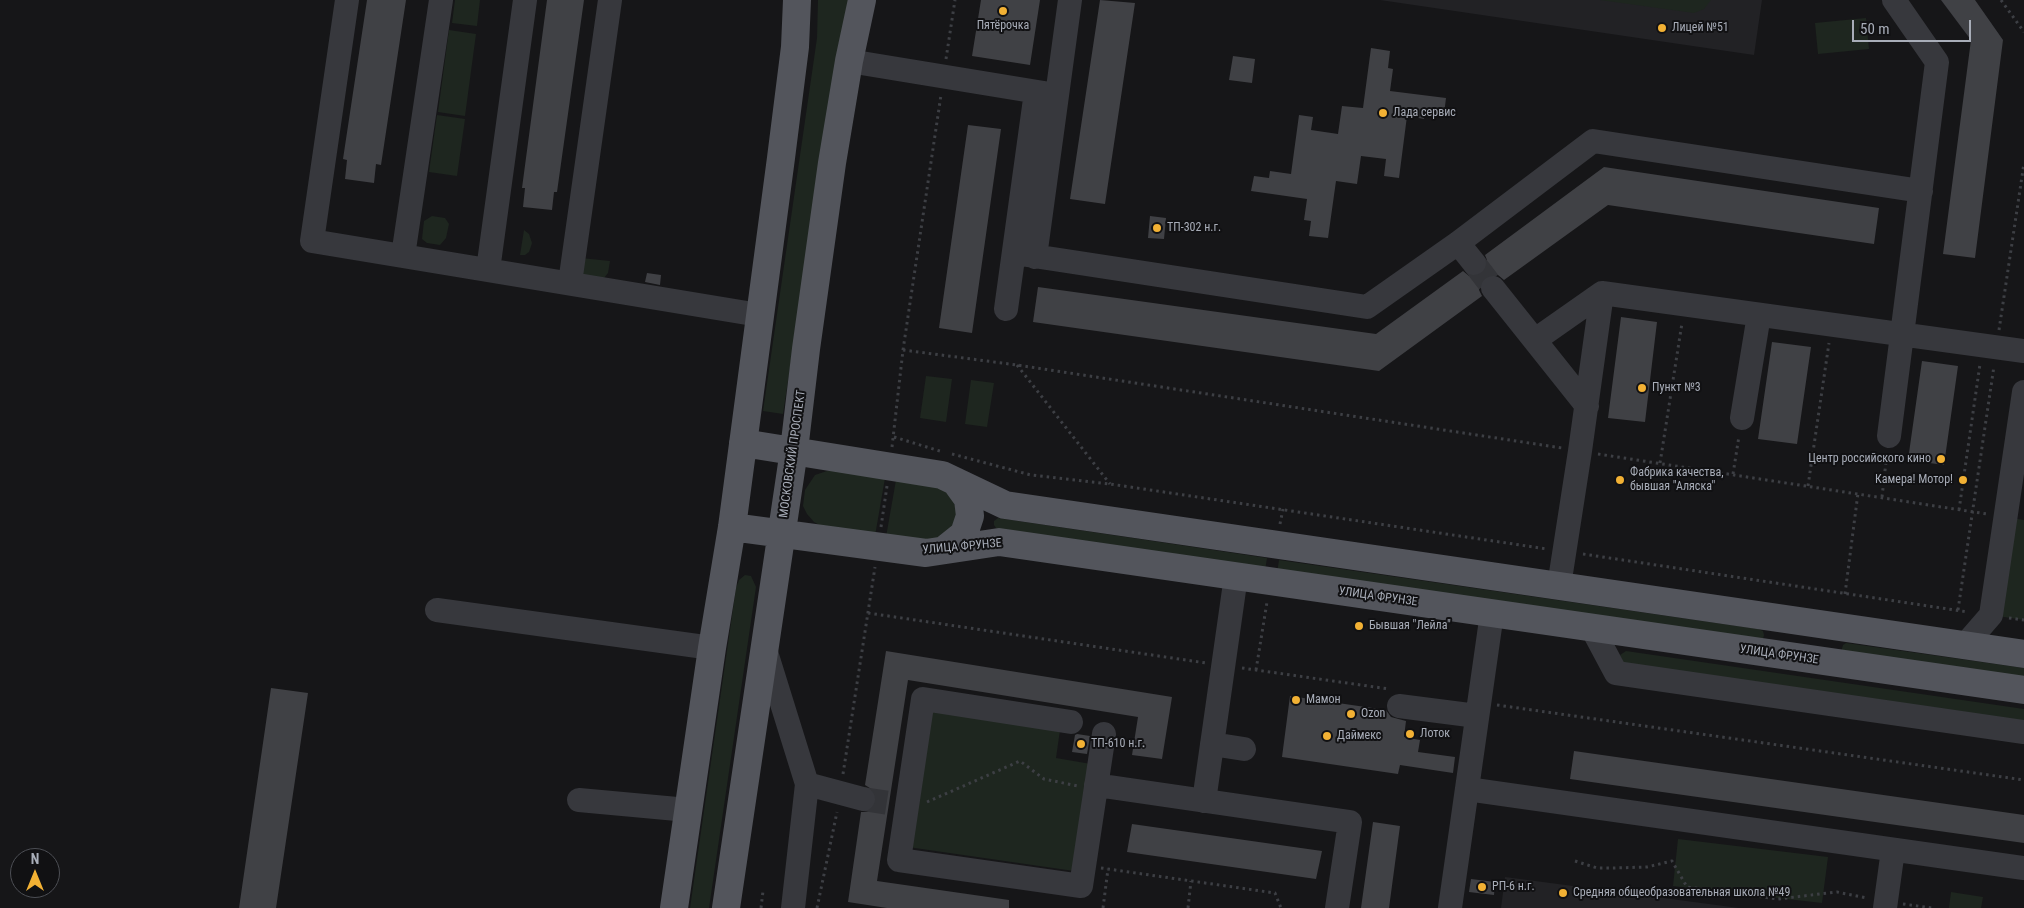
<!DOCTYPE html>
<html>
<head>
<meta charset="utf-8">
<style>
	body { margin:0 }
	#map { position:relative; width:2024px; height:908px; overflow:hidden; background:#161618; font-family:"Roboto Condensed",sans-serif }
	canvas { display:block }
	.north { position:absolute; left:10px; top:848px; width:50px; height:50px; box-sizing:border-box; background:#111113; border:1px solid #4d4f55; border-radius:50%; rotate:0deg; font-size:14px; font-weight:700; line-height:20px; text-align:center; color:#a8adb8 }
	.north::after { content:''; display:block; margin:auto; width:18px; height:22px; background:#f2b134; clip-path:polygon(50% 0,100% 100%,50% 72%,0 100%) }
	.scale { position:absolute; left:1852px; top:20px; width:119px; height:22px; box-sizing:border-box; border:2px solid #a8adb8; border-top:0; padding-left:6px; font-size:15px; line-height:18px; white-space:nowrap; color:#a8adb8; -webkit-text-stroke:4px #111113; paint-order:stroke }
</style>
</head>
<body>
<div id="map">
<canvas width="2024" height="908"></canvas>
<div class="north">N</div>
<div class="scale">50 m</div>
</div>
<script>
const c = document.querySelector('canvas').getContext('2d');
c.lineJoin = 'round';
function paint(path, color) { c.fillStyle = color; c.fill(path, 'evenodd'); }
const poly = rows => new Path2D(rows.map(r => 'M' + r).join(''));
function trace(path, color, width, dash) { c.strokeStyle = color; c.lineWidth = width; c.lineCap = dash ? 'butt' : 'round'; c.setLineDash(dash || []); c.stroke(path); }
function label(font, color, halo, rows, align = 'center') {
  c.font = font + ' "Roboto Condensed",sans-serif'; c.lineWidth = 4; c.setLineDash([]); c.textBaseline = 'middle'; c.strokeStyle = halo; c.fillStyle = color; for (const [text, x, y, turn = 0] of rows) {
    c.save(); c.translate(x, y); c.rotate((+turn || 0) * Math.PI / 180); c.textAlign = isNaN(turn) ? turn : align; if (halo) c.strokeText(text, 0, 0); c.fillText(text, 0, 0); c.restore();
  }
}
const built = poly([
	[1380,0,1762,0,1754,55],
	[1505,877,1739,908,1501,908]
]);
const green = poly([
	[455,0,480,0,477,26,452,23],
	[818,0,849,0,839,43,783,414,763,411,817,38],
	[1600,0,1711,0,1704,9,1694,13],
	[1866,18,1869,49,1818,54,1815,23],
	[449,30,476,34,465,116,438,112],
	[437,115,465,119,457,176,429,172],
	[432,216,445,218,449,224,446,238,440,245,427,243,422,239,424,221],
	[524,230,529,234,532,243,529,252,525,255,520,255],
	[581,258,610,261,608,273,604,278,589,279,581,272],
	[926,376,952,379,946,422,920,418],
	[971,380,994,383,987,427,965,424],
	[830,470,885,478,875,536,823,527,814,522,807,514,803,506,805,490,815,475],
	[896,480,940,487,949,493,954,500,956,509,956,520,952,530,937,542,886,537],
	[2006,517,2024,520,2024,620,1991,615],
	[998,518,1267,558,1265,571,1003,530,996,528,994,525,994,521],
	[1279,560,1758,629,1763,631,1764,635,1763,639,1277,573],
	[745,575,751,576,756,587,709,908,690,908,736,588,739,580],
	[1846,643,2024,668,2024,682,1841,652,1843,645],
	[1626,651,2024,709,2024,722,1624,664,1620,655],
	[928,710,1060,730,1056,758,1091,764,1074,871,908,847],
	[1678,839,1828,857,1822,903,1673,886],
	[1951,892,1983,897,1981,908,1949,908]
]);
const building = poly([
	[367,0,406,0,381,165,376,164,374,183,345,179,347,160,343,159],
	[547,0,584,0,557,192,554,192,552,210,523,207,525,188,522,188],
	[981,0,1040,0,1030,65,972,56],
	[1100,0,1135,3,1105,204,1070,199],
	[1941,0,1975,0,2003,40,1975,258,1943,254,1971,40],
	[1371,48,1390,51,1388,68,1393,69,1390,91,1446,98,1444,114,1425,111,1424,119,1407,116,1399,178,1384,176,1386,159,1361,156,1357,184,1336,181,1328,238,1309,236,1311,221,1304,220,1307,199,1251,191,1254,176,1269,178,1270,171,1291,174,1299,115,1313,117,1311,130,1338,134,1342,106,1363,108],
	[1233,56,1255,59,1252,83,1229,80],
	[968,125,1001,129,972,333,939,328],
	[1604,167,1879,208,1874,244,1608,205,1504,280,1498,275,1491,274,1485,277,1480,283,1479,290,1482,296,1379,371,1033,322,1038,287,1376,334,1463,271,1469,276,1477,276,1482,274,1487,268,1487,260,1485,255],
	[1150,216,1166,218,1164,239,1148,238],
	[647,273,661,275,660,285,645,282],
	[1621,317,1657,322,1645,422,1608,418],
	[1772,342,1811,347,1797,444,1758,439],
	[1922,361,1958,366,1944,465,1908,460],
	[886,651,1172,697,1162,759,1132,755,1138,717,908,680,877,881,1009,900,1009,908,887,908,848,902,861,812,867,812,872,809,876,802,876,795,873,790,865,785],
	[271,688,308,693,276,908,239,908],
	[1290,696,1386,710,1391,717,1406,721,1404,737,1420,740,1418,752,1455,757,1453,773,1400,765,1398,774,1282,757],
	[1077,734,1090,736,1087,754,1072,752,1075,735],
	[1574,751,2024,815,2024,843,1570,779],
	[1373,822,1400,826,1389,908,1361,908],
	[1132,824,1322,851,1316,879,1127,852],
	[1471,879,1495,882,1494,895,1469,892]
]);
const minorTunnel = poly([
	[1474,263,1493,288],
	[863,799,889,803]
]);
const path = poly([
	[2001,0,2024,32],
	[946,59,955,0],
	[1999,330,2024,163],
	[903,350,1017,365,1562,448],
	[1017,365,1110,484],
	[894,437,943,452],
	[892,447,903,350,941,95],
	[952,454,1031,475,1110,484,1547,549],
	[1598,454,1987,514],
	[1660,463,1682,323],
	[1733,474,1739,436],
	[1808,486,1829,343],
	[1882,497,1887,453],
	[1959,510,1980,364],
	[1280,524,1283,509],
	[881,527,887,486],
	[1583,554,1968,612],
	[1845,594,1858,493],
	[1958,610,1994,366],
	[868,613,1206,663],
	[2009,618,2024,620],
	[1242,668,1389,689],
	[1256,670,1267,602],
	[1497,705,2024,780],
	[843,774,875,567],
	[927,802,1020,761,1044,779,1078,786],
	[1575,861,1597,868,1614,868,1647,867,1672,861,1687,887,1778,899,1837,892,1867,898],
	[1101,868,1275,893,1281,908],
	[1903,904,1932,908],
	[761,908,763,891],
	[817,908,837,812],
	[1103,908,1108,869],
	[1188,908,1191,881]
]);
const minor = poly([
	[347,0,312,241,759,315],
	[849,61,1050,94],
	[1458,243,1474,263],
	[1014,253,1367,307,1458,243,1593,141,1921,191],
	[403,256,441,0],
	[1035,257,1070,0],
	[488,270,525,0],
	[570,283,610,0],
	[1493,288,1587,406],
	[1006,309,1036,92],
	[1535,340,1602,293,2024,351],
	[1742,418,1759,315],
	[1889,436,1937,62,1894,0],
	[1559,586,1580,451,1602,293],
	[437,610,712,648],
	[1592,628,1616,673,2024,732],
	[1965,645,1991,615,2024,392],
	[765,649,807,784,793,908],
	[1399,706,1477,716],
	[1071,722,923,699,899,860,1081,886,1104,734],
	[1212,744,1244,749],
	[807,784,863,799],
	[1096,785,1350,822,1337,908],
	[1467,789,2024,868],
	[579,800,688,810],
	[1204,801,1236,576],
	[1450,908,1492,613],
	[1885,908,1893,850]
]);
const major = poly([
	[743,443,942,475,1005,505,2024,654],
	[732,527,926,553,999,542,2024,690],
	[944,550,964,534,970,516,968,499,955,481],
	[674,908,712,648,732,527,781,158,795,47,797,0],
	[726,908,794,450,806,349,832,163,849,61,862,0]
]);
const markers = [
	[1003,11,5,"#f2b134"],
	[1662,28,5,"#f2b134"],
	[1383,113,5,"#f2b134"],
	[1157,228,5,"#f2b134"],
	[1642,388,5,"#f2b134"],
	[1941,459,5,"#f2b134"],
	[1620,480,5,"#f2b134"],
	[1963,480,5,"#f2b134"],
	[1359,626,5,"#f2b134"],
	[1296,700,5,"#f2b134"],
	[1351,714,5,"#f2b134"],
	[1410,734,5,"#f2b134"],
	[1327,736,5,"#f2b134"],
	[1081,744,5,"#f2b134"],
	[1482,887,5,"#f2b134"],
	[1563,893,5,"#f2b134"]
];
const poiNames = [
	["Пятёрочка",1003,26,"center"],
	["Лицей №51",1672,28],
	["Лада сервис",1393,113],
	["ТП-302 н.г.",1167,228],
	["Пункт №3",1652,388],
	["Центр российского кино",1931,459,"right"],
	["Фабрика качества,",1630,473],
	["бывшая \"Аляска\"",1630,487],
	["Камера! Мотор!",1953,480,"right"],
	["Бывшая \"Лейла\"",1369,626],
	["Мамон",1306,700],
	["Ozon",1361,714],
	["Лоток",1420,734],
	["Даймекс",1337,736],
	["ТП-610 н.г.",1091,744],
	["РП-6 н.г.",1492,887],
	["Средняя общеобразовательная школа №49",1573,893]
];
const streetNames = [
	["МОСКОВСКИЙ ПРОСПЕКТ",793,454,-82],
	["УЛИЦА ФРУНЗЕ",962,547,-5],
	["УЛИЦА ФРУНЗЕ",1378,597,8],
	["УЛИЦА ФРУНЗЕ",1779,655,8]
];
paint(built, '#222225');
paint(green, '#1e261f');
paint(building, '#404145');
trace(minorTunnel, '#333438', 24, [24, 12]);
trace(path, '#3d3f44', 3, [2.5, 4]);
trace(minor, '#37383d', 24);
trace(major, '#53555c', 28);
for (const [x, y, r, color] of markers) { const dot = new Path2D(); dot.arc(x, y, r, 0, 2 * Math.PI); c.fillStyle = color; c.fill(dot); trace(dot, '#111113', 2); }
label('12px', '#a8adb8', '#111113', poiNames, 'left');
label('12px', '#a8adb8', '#111113', streetNames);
</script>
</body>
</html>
